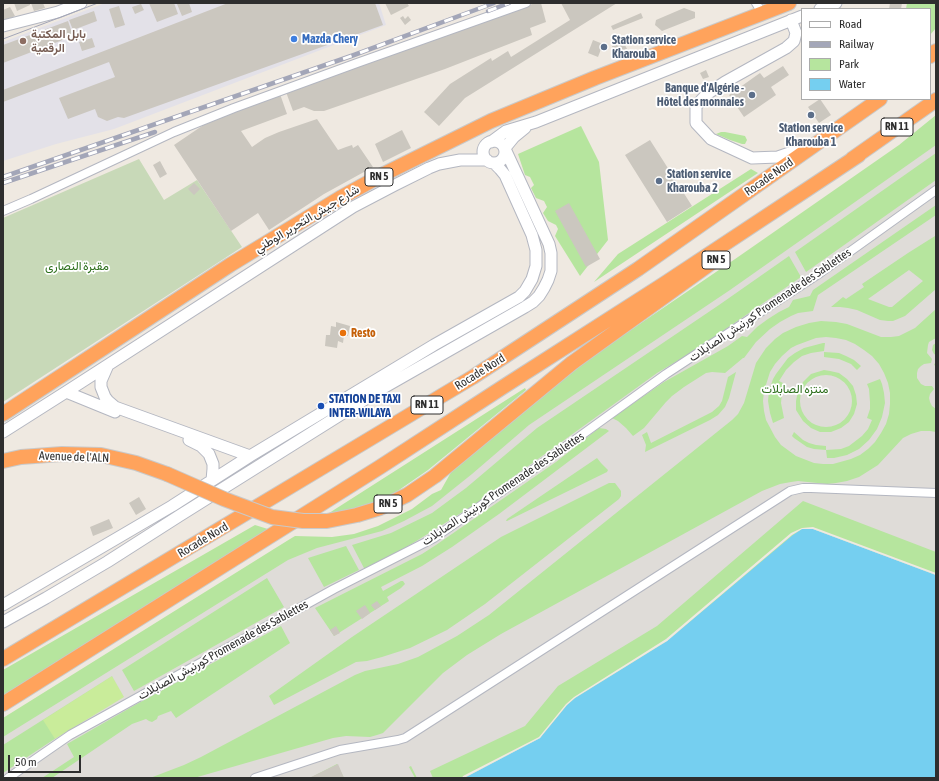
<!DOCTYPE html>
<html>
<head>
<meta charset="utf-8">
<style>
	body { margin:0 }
	#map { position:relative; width:939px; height:781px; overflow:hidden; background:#efe9e1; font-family:"Asap Condensed",sans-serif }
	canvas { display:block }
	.frame { position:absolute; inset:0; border:4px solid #2e2e2e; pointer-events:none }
	.legend { position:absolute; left:801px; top:8px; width:130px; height:92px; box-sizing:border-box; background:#fff; border:1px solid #ababab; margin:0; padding:5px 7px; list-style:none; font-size:12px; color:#2e2e2e }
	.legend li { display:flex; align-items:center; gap:8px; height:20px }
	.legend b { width:20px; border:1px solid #ababab }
	.scale { position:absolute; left:8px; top:755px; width:73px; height:18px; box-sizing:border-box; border:2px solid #2e2e2e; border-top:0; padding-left:5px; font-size:12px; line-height:14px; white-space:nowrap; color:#2e2e2e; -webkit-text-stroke:3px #fff; paint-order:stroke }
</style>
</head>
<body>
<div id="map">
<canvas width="939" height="781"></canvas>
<div class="frame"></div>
<ul class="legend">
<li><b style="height:5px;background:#fff"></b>Road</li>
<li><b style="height:5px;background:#a3a6b8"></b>Railway</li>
<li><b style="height:11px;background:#b6e59e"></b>Park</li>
<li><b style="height:11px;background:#75cff0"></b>Water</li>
</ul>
<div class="scale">50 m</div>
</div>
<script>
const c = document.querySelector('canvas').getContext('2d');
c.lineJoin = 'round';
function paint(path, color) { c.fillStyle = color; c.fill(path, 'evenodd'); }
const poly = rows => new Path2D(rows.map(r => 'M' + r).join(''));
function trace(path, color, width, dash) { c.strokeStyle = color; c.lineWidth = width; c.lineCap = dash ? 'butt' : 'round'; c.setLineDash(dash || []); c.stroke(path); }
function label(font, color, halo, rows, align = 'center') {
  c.font = font + ' "Asap Condensed",Vazirmatn,sans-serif'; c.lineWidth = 3.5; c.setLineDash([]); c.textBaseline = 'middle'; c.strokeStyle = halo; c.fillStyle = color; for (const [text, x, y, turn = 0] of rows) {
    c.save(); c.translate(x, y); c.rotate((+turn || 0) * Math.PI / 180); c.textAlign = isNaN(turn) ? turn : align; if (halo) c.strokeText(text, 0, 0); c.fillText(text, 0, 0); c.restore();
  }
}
const industrial = poly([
	[105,3,379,3,386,25,114,129,56,144,3,161,3,42]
]);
const green = poly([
	[907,3,936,3,936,28,930,35,930,9,906,9],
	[936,115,936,575,813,529,540,738,464,778,3,778,3,718,290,539,295,536,332,537,354,534,378,526,412,509,432,494,441,490,454,467,575,368,738,257,899,145],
	[581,126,599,162,608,240,580,276,555,236,558,229,556,225,548,221,543,213,547,207,544,201,536,198,531,188,534,185,530,177,525,175,518,154],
	[721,132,725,132,745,136,747,140,745,144,742,144,730,140,716,134],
	[751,169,758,173,594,282,618,254],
	[525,388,526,390,428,470,399,490,375,503,350,511,326,515],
	[255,525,271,530,3,698,3,670]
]);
const cemetery = poly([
	[139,159,164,200,197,180,242,247,3,402,3,218]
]);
const pitch = poly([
	[112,676,125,697,55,739,43,720]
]);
const plaza = poly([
	[936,145,936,153,795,252,806,272,936,180,936,205,813,290,810,296,793,300,789,307,779,312,768,319,757,327,747,337,742,336,728,346,664,382,612,418,618,421,626,428,633,436,644,428,666,402,672,396,684,387,706,373,712,372,725,373,743,358,744,358,756,342,770,329,780,322,791,316,798,313,813,311,818,295,936,215,936,237,935,236,908,253,862,284,864,287,846,299,843,297,831,307,840,307,848,308,857,310,880,320,888,321,893,321,905,316,936,289,936,309,915,328,899,336,891,337,881,337,847,324,836,322,821,321,809,323,796,327,783,333,775,339,766,348,756,363,744,403,738,414,732,420,489,615,457,636,418,657,398,664,365,671,355,675,201,757,184,765,150,778,52,778,132,724,146,719,149,721,152,722,157,719,158,716,171,711,176,718,290,643,281,626,135,705,67,744,74,757,42,778,3,778,3,773,53,740,124,697,112,676,41,721,3,745,3,737,288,560,317,548,382,531,404,521,432,506,472,474,529,425,730,290],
	[789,256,801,277,694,351,657,373,477,503,402,550,365,570,352,545,391,533,432,513,466,488,537,428,719,305],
	[736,372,729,398,725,407,718,415,710,420,645,452,646,445,642,435,647,432,651,443,712,412,719,406,722,401,728,377],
	[599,428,606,429,609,431,499,514,452,547,422,566,381,587,383,591,401,581,403,581,405,584,401,588,387,597,389,601,334,636,315,608,422,554,436,545,556,462],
	[597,458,601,463,608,470,607,472,507,521,506,521,507,519],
	[609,483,615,483,621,491,621,496,619,499,485,604,447,630,410,648,382,657,367,661,356,662,274,705,269,696,352,637,501,537],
	[346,546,359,570,324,587,308,558],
	[267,578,284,607,134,691,122,670],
	[909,270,923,281,892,307,889,307,868,299],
	[826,337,836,338,846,340,855,344,864,350,872,356,879,364,884,373,888,383,890,393,890,404,889,414,886,424,881,433,875,442,868,449,860,455,851,459,833,464,823,464,814,463,796,456,781,445,775,437,766,420,764,411,763,401,764,391,770,372,775,364,782,356,791,348,797,345,816,338],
	[823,343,825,343,824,351,811,353,802,356,794,362,786,370,779,381,785,384,782,393,781,403,784,418,773,423,770,413,768,401,769,391,773,379,776,374,788,358,795,353,804,348],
	[824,352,839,353,846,356,854,360,861,366,857,370,851,364,839,359,824,357],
	[824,370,830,371,839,373,847,379,853,386,856,395,857,404,854,414,849,422,841,428,831,432,820,432,811,428,803,421,796,410,796,401,798,391,803,382,811,374],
	[880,379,882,384,884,393,885,403,882,417,877,429,869,440,859,449,847,455,834,458,827,458,826,450,841,449,849,446,862,436,868,429,872,420,867,418,870,409,870,402,869,389,867,384],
	[794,432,803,440,809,443,816,445,826,446,826,450,814,449,807,447,794,438,792,436],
	[936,338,936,343,933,345,932,350,934,354,936,355,936,361,934,365,936,366,936,383,935,384,936,395,935,400,936,403,936,409,932,406,930,402,929,398,930,394,934,389,932,386,925,386,921,384,917,378,917,373,918,369,921,366,924,364,931,363,932,359,927,353,928,345,929,342],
	'800 401a26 26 0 1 1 52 0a26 26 0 1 1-52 0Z',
	[921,431,930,431,936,432,936,552,803,501,657,626,558,686,525,726,430,771,433,778,417,778,411,766,409,767,415,778,344,778,337,764,312,777,312,778,194,778,333,738,346,736,370,737,377,735,383,733,443,673,467,655,501,634,762,491,780,484,791,482,798,481,827,484,836,483,847,481,859,477,878,465,903,438,911,434]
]);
const water = poly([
	[802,529,813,529,936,575,936,778,464,778,540,738,567,705,575,698,667,641,793,535]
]);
const pier = poly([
	[813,527,936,573,936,575,813,529,802,529,792,535,667,641,575,698,567,705,540,738,464,778,462,778,463,776,539,737,566,704,574,697,666,639,791,533,802,528]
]);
const building = poly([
	[14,3,30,3,30,5,17,11],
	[31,3,43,3,45,8,34,11],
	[149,3,174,3,178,14,157,22],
	[180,3,189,3,192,12,182,16,177,4],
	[228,3,375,3,383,25,124,118,118,117,107,121,98,117,95,109,68,119,59,98,115,77,109,62,3,102,3,90],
	[385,3,407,3,409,6,391,15],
	[535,3,541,3,546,22,530,28,532,35,445,69,324,111,314,111,304,107,293,111,286,92,296,86],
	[561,3,617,3,465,98,439,126,424,112,450,84,491,58,492,61,508,51,511,57,570,20],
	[890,3,902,3,901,9,889,9],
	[141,4,144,10,135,14,132,7],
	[119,6,125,25,115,28,109,9],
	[10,7,15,16,3,22,3,10],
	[684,8,695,12,695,18,662,31,655,25,656,20],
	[94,11,97,21,73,30,69,20],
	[641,13,643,18,613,30,611,26],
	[403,16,405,19,408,16,411,20,405,25,400,18],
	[68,21,73,36,3,63,3,45],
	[92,38,95,47,82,51,79,42],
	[593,40,603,44,598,57,588,53],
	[623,41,627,49,615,54,612,46],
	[783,66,789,75,771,87,776,95,744,117,729,95,760,73,764,78],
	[706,70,709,77,703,79,700,73],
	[280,94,287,114,241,131,252,147,265,138,279,132,317,119,338,150,346,147,352,145,353,148,358,145,373,167,324,194,269,230,258,213,231,231,174,145,202,126,205,123],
	[820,99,831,115,819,123,808,107],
	[402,130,411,148,383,162,375,144],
	[650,140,692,206,667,222,625,155],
	[160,161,167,174,160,178,153,165],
	[194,183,200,189,194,195,188,189],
	[569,203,600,259,586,267,555,211],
	[336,322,350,326,348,336,344,335,343,343,338,341,337,348,325,346,326,335,330,335,331,326,336,327],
	[139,497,146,509,136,515,129,503],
	[109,519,113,528,93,536,90,527],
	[377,601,381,606,375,610,371,605],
	[365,605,370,613,362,619,356,611],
	[336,626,340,633,334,636,330,630],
	[338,764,344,778,309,778]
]);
const street = poly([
	[756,3,762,13],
	[3,211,31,199,174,132,234,108,357,63,526,3],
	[8,778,70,735,334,589,434,538,554,455,666,374,820,273,936,190],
	[255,778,340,750,398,740,405,738,790,491,803,488,811,488,936,493]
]);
const secondary = poly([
	[820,9,836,3],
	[791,20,796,33,794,41,786,48,725,82,707,94,696,106,696,123,711,139,752,158,778,157,804,148],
	[3,26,58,12,81,3],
	'483 152a11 11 0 1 1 22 0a11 11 0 1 1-22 0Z',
	[491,142,506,131,536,122,802,16],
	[505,148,514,137,525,128],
	[108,365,101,381,101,387,105,397,108,401,115,407,250,456],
	[66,392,115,412],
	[3,432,66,392,353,207,395,185,429,168,439,164,460,160,487,160],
	[189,440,201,446,209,454,213,464,213,469,212,480],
	[3,605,172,506,250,456,434,345,519,297,525,291,532,279,536,266,536,250,532,235,505,175,500,169,494,163],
	[3,622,46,598,107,562,179,516,383,388,525,307,533,302,539,296,544,288,548,280,551,271,551,253,549,244,506,151]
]);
const highway = poly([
	[930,56,936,51],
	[852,159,936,100],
	[572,363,711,263],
	[3,414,125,334,230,265,340,198,380,176,491,121,595,78,789,3],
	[3,461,21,457,62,454,101,455,136,463,167,474],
	[3,659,473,377,638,269,880,99],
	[3,704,380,467,503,387,664,284,859,155]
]);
const tram = poly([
	[3,39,98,3]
]);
const rail = poly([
	[488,11,509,3],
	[3,177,354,55,494,3],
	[3,183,155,132]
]);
const highwayBridge = poly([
	[167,474,224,499,272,517,303,521,327,521,357,515,380,508,407,495,435,476,572,363]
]);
const markers = [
	[294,39,4,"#3f7fe0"],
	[23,41,4,"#8d6e63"],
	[604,47,4,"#5c6f8a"],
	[752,95,4,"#5c6f8a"],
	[811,115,4,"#5c6f8a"],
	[659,181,4,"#5c6f8a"],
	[343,333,4,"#e8710a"],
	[321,406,4,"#1a4fb4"]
];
const shields = [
	[897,127,32],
	[379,177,28],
	[716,260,28],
	[427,405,32],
	[388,504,28]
];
const shieldNames = [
	["RN 11",897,127],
	["RN 5",379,177],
	["RN 5",716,260],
	["RN 11",427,405],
	["RN 5",388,504]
];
const educationNames = [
	["بابل المكتبة",31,34],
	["الرقمية",31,48]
];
const shopNames = [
	["Mazda Chery",302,39]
];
const serviceNames = [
	["Station service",612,40],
	["Kharouba",612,54],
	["Banque d'Algérie -",744,88,"right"],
	["Hôtel des monnaies",744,102,"right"],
	["Station service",811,128,"center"],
	["Kharouba 1",811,142,"center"],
	["Station service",667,174],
	["Kharouba 2",667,188]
];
const streetNames = [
	["Rocade Nord",769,177,-35],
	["شارع جيش التحرير الوطني",307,219,-31],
	["كورنيش الصابلات Promenade des Sablettes",770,305,-34],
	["Rocade Nord",480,372,-32],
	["Avenue de l'ALN",74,457,2],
	["كورنيش الصابلات Promenade des Sablettes",503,489,-34],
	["Rocade Nord",203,540,-31],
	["كورنيش الصابلات Promenade des Sablettes",223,650,-29]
];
const parkNames = [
	["مقبرة النصارى",77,266],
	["منتزه الصابلات",795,389]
];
const foodNames = [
	["Resto",351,333]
];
const transitNames = [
	["STATION DE TAXI",329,399],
	["INTER-WILAYA",329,413]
];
paint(industrial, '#e3e1e8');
paint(green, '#b6e59e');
paint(cemetery, '#c8d9b8');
paint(pitch, '#c9ec9a');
paint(plaza, '#dfdcd8');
paint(water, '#75cff0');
paint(pier, '#efe9e1');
paint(building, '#cbc7bf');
trace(street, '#b4b7c1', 10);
trace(secondary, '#b4b7c1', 13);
trace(highway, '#c9c9c9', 16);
trace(street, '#fff', 8);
trace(secondary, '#fff', 11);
trace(highway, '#ffa35c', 14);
trace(tram, '#a3a6b8', 1);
trace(rail, '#a3a6b8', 4.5);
trace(rail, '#fff', 3, [9]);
trace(highwayBridge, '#c9c9c9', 16, []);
trace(highwayBridge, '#ffa35c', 14);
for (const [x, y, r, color] of markers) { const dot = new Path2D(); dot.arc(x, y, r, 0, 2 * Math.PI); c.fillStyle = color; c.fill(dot); trace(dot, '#fff', 1.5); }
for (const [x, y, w] of shields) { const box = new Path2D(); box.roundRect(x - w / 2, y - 9, w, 18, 3); c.fillStyle = '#fff'; c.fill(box); trace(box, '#2e2e2e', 1); }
label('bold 11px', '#2e2e2e', null, shieldNames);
label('bold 12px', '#785e54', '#fff', educationNames, 'left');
label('bold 12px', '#366cbe', '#fff', shopNames, 'left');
label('bold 12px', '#4e5e75', '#fff', serviceNames, 'left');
label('12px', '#2e2e2e', '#fff', streetNames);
label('12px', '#2c6e1b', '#fff', parkNames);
label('bold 12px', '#c56008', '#fff', foodNames, 'left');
label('bold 12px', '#164399', '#fff', transitNames, 'left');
</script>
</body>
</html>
